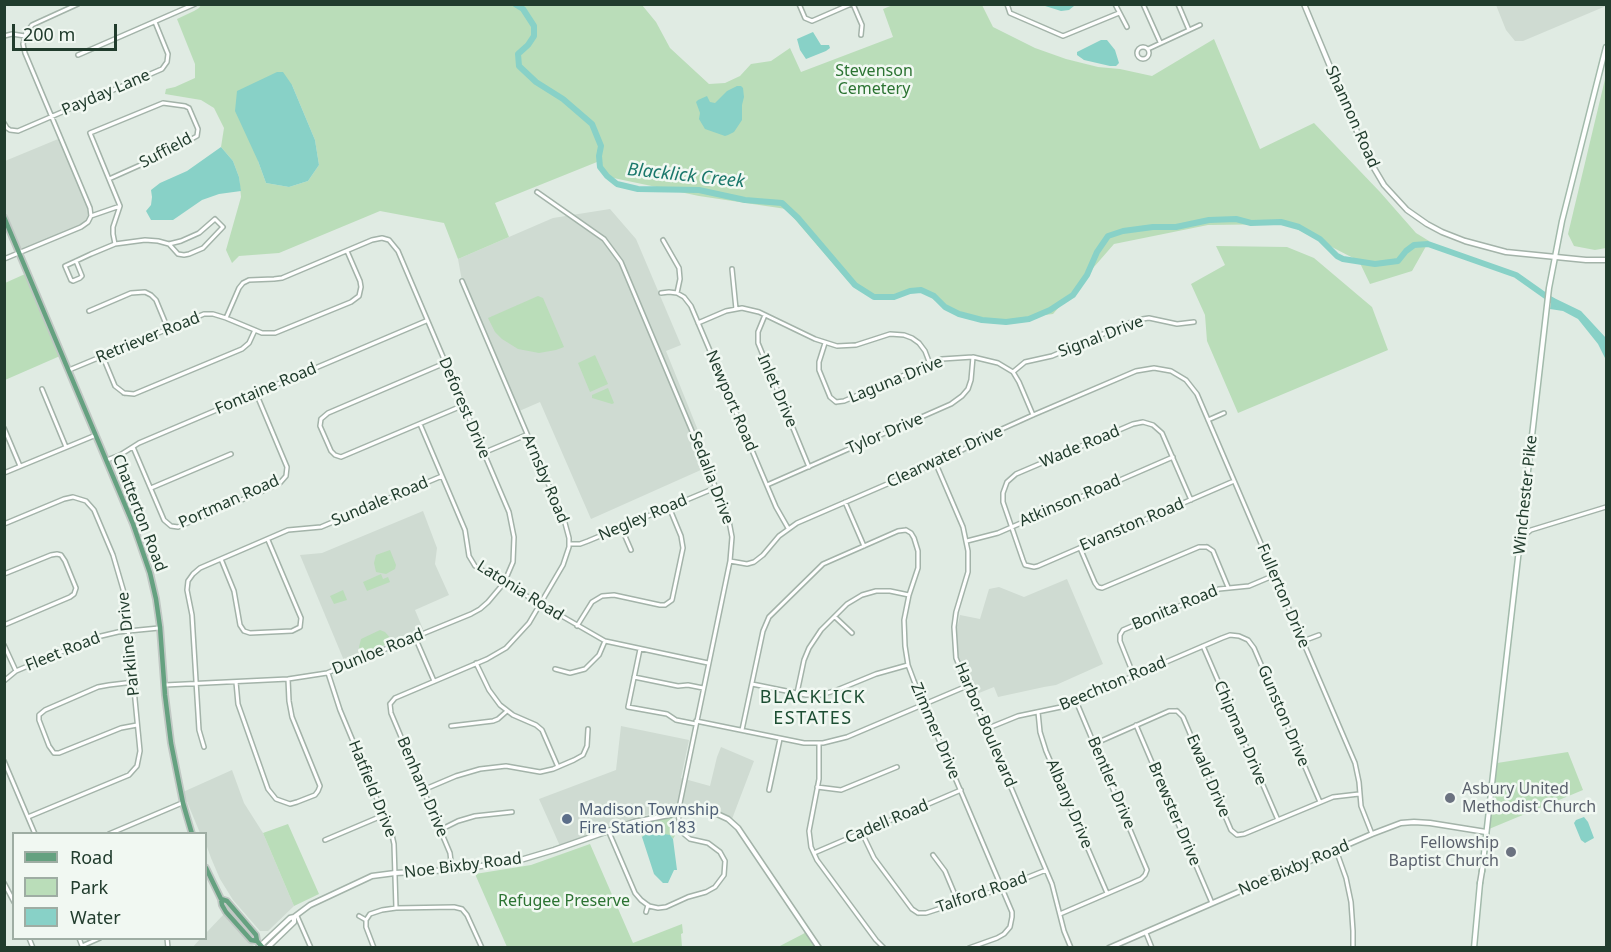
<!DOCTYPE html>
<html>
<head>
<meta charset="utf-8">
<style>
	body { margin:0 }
	#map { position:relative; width:1611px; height:952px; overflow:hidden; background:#e0ebe3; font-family:"Noto Sans",sans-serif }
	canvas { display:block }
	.frame { position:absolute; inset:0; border:6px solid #213c2d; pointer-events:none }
	.legend { position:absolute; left:12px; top:832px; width:195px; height:108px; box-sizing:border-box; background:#f1f8f2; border:2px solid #9eada3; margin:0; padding:8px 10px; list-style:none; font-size:18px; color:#213c2d }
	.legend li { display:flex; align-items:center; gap:12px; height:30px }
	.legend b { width:30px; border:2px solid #9eada3 }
	.scale { position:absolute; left:12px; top:24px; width:105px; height:27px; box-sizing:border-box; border:3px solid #213c2d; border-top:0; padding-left:8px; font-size:18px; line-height:21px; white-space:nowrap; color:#213c2d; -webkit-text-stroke:4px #f1f8f2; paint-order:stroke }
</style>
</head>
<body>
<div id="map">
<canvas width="1611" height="952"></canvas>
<div class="frame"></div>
<ul class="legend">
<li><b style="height:8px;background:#65a180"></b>Road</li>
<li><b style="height:16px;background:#baddb9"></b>Park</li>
<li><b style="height:16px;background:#88d1c7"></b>Water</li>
</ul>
<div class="scale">200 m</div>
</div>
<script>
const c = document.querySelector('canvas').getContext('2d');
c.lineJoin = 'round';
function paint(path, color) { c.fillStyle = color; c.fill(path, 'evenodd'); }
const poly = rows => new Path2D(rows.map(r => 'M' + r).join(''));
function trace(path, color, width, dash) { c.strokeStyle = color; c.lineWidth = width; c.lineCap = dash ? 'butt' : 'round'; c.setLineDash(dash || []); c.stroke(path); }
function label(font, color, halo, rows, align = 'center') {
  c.font = font + ' "Noto Sans",sans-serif'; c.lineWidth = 5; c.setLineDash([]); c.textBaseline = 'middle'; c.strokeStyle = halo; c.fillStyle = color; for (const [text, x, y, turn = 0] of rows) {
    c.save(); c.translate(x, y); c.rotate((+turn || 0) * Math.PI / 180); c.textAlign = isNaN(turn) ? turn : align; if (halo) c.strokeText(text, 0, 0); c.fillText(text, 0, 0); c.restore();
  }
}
const built = poly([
	[1606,4,1606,6,1523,41,1515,41,1506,30,1496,5],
	[63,137,93,210,91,221,85,228,22,254,5,210,5,161],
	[610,209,636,239,681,345,666,351,712,465,591,519,540,402,517,412,462,281,458,259,553,218],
	[423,511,437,548,435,564,449,595,415,610,423,629,345,663,300,555,322,553],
	[1067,579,1103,664,1056,685,1044,687,998,697,994,687,974,695,962,669,958,654,956,627,958,624,960,615,980,619,989,589,999,587,1024,597],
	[621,726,689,740,681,778,710,786,717,757,721,747,754,761,732,819,709,809,684,807,646,815,560,846,539,799,616,770],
	[232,770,244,803,263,833,294,906,268,931,260,931,233,900,220,879,211,858,206,844,206,834,200,833,183,792],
	[224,914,255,947,192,948,200,939,206,938,206,933]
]);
const green = poly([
	[201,5,642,5,656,22,670,48,709,84,725,83,740,76,751,64,771,61,790,48,801,72,893,37,883,9,893,5,982,5,993,27,1035,48,1066,59,1098,67,1120,69,1152,76,1214,39,1260,149,1314,123,1380,192,1416,233,1429,241,1412,271,1370,284,1359,261,1287,224,1208,225,1114,244,1053,314,996,321,949,311,921,290,874,297,848,281,786,209,699,196,604,176,597,162,495,203,509,237,458,259,444,223,380,211,279,253,239,256,232,263,226,250,241,197,239,177,233,161,221,147,224,128,214,108,201,100,165,94,166,89,175,87,195,78,195,64,177,19,194,11,199,8],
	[292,85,315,140,319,165,308,181,289,187,266,183,258,161],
	[1606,75,1606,248,1595,250,1574,246,1568,234],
	[1216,246,1287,247,1314,258,1372,307,1388,350,1238,413,1207,341,1205,315,1191,284,1225,265],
	[25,274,60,356,5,380,5,283],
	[538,296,543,298,564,347,556,350,539,353,518,349,502,339,495,332,488,318],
	[595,355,608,384,590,392,578,363],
	[608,388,614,403,612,404,592,398,592,395],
	[390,550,396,565,395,569,386,574,376,572,374,563,376,555],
	[381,574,383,579,388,577,390,582,367,591,363,582],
	[343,590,347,600,334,604,330,596],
	[380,630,385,632,393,641,361,656,359,647,361,639],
	[1568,752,1583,790,1489,829,1497,763],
	[672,817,677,832,673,839,670,835,646,834,642,837,637,825],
	[288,824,319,894,294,906,263,833],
	[590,844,633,943,682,924,683,933,681,934,682,947,507,947,475,874,531,865],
	[806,932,817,947,776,948,803,934]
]);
const water = poly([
	[1042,5,1085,5,1081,6,1074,6,1069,10,1061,11],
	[813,32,821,45,829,45,830,48,826,51,806,59,800,50,797,39],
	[1101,40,1107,40,1115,50,1119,63,1116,66,1110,66,1084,60,1077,55,1077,52],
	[277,72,283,72,292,85,315,140,319,165,308,181,289,187,266,183,258,161,235,111,237,91],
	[737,86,741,86,743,88,744,97,742,105,742,120,734,132,728,135,725,136,705,129,699,119,700,113,696,102,698,100,707,96,710,102,715,103,727,91],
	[221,147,233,161,239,177,241,191,219,194,202,200,173,220,151,220,146,211,151,205,152,197,151,190,160,183,187,171],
	[1552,297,1581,311,1606,338,1606,360,1598,344,1578,319,1563,311,1550,309],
	[1584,817,1588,822,1594,838,1585,843,1581,840,1574,823,1576,820],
	[659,833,670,835,673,839,677,870,674,870,668,883,663,883,654,874,642,837,646,834]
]);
const river = poly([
	[515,4,523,9,534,26,534,36,528,45,518,54,519,66,536,82,563,99,592,124,601,146,599,156,600,167,607,176,617,184,638,189,699,190,745,200,782,203,798,218,855,285,874,297,894,297,910,291,921,290,934,296,945,307,959,314,982,320,1006,322,1029,319,1050,310,1073,295,1087,275,1097,252,1108,236,1123,231,1153,227,1176,227,1209,220,1236,219,1251,223,1281,222,1299,227,1320,239,1337,256,1343,259,1375,264,1398,261,1406,251,1414,245,1428,244,1516,275,1557,304]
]);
const minor = poly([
	[78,4,32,25,26,33,23,44,25,53,90,208,91,216],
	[799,4,805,18,812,21,851,4],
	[853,4,862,25,861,35],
	[1007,4,1010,13,1063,36,1119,13],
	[1115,4,1127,27],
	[1143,4,1160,42],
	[1178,4,1189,30],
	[4,36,12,34,25,36],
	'1137 53a6 6 0 1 1 12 0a6 6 0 1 1-12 0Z',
	[1148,49,1200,25],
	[78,55,195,4],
	[4,123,7,128,10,130,18,131,162,69,167,62,168,54,155,22],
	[109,179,165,154,197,136,198,129,189,108,185,106,163,103,90,133,120,206,113,227,113,234,115,244],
	[537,192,604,239,621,262,723,505,728,516,732,537,730,561,678,813,680,828,684,834,690,839,708,843,720,852,725,861,724,875,715,887,706,892,688,897,666,907,658,908,649,906,641,900,635,893,608,830],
	[91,216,120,206],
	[663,240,679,268,680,279,677,293],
	[4,259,81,227,88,222,91,216],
	[76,261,82,276,80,278,73,281,71,280,65,266,76,261,91,254,115,244,145,240,158,241,169,244,181,241,199,233,215,219,223,227,203,248,189,254,184,255,178,254,169,244],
	[732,269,736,309],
	[661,293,669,292,677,293,684,297,691,306,776,507,788,528],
	[89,311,131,293,145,292,151,295,156,300,168,329],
	[765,315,758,332,758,343,809,467],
	[698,323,726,311,742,308,759,312,815,339,837,346,856,345,890,334,904,335,912,338,919,343,925,351,930,364],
	[825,343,819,362,819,370,830,397,836,402],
	[103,357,115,386,124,393],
	[69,370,204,314,213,314,226,318,262,333,275,333,351,302,359,296,361,287,360,281,347,251],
	[1013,372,1025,362,1052,356,1136,320,1149,318,1177,324,1194,322],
	[42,389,66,447],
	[124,393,134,394,242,349,249,343,255,330],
	[836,402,844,401,942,359,973,357,998,363,1013,372,1019,382,1033,415],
	[321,419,320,426,331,451,335,455,341,457,464,405],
	[321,419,328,413,445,363],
	[1208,420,1224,413],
	[420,424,465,530,469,556,475,566,605,641,708,663],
	[4,428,20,466],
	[133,447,164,520,171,526,178,527,279,484,286,476,287,467,256,393],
	[483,453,526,435],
	[107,460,120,455,139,443,426,321],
	[936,464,963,527,968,551,968,572,956,612,954,627,956,658,1052,884,1064,931,1071,948],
	[4,473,96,435],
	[767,485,951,404,962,396,968,389,971,380,973,357],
	[151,488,231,454],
	[1191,500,1162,433,1153,425,1143,422,1133,424,1016,474,1007,482,1003,493,1003,502,1023,560,1025,565,1034,567,1038,566,1234,481],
	[845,502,864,546],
	[4,524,64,499,73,497,86,501,94,510,113,555,125,596,140,751,137,766,129,775,28,817],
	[621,527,631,550],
	[906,530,911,533,914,538,918,551,918,568,909,595,904,620,905,646,908,665,914,681,1012,912,1012,917,1010,927,1004,934,997,938,969,948],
	[1521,538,1531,530,1606,507],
	[268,540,301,618,300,627],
	[967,541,998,533,1173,457],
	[569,544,580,544,588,541,715,488],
	[1207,547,1213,551,1228,587],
	[1080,548,1095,583,1098,587,1102,588,1199,547,1207,547],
	[221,559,234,591,240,625,244,631,250,633,292,631,300,627],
	[730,561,747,564,754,562,763,555,779,536,797,523,945,459,1002,429,1033,415,1136,371,1154,368,1171,371,1186,380,1197,394,1355,763,1359,782,1361,806,1372,834],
	[4,574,51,555,57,554,61,555,65,561,76,588,74,594,70,597,4,625],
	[835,617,852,633],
	[577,626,592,602,602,596,614,595,660,605,665,605,672,600,683,548,681,536,669,507],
	[415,637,434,681],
	[1303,641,1319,635],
	[4,645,16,671],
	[1203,646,1278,820],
	[640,649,628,707,667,714,676,720,696,724],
	[476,663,489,690,500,705,513,715,536,725,542,730,558,767],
	[555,669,570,673,585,669,599,655,605,641],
	[328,673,340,710,392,835,394,844,396,908],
	[1134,676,1120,641,1120,635,1123,630,1219,589,1249,586,1275,575],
	[634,677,678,686,688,685,703,688],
	[4,681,16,671,97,637,118,632,159,628],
	[134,682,109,685,98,687,45,710,39,715,39,720,49,746,54,753,59,753,121,728,137,725],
	[236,682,238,704,268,789,276,799,290,804,297,802,315,795,318,791,320,786,292,717,289,701,288,679],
	[752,684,806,695,821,695,837,690,876,674,908,665],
	[165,685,288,679,327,673,471,614,480,609,488,602,504,583,513,562,514,537,509,512,398,251,389,240,382,238,372,240,282,278,274,279,249,280,243,283,239,288,226,318],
	[797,693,804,660,809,648,821,630,847,604,862,595,876,591,890,591,909,595],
	[390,704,395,698,487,659,506,648,529,623,563,565,569,547,569,538,565,523,462,281],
	[390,704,391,713,450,853,452,870],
	[1177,711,1183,717,1231,830,1237,835,1244,834,1333,797,1359,794],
	[1038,712,1040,732,1046,751,1107,893],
	[696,721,804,743,823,743,847,737,967,686],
	[1136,725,1212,903],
	[451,726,493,721,498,719,507,711],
	[986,729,1018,716,1061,707,1222,638,1230,635,1239,636,1248,640,1254,648,1320,802],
	[742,730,763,631,769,617,823,564,898,531,906,530],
	[819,744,819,779,809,831,811,847,817,860,876,940,884,948],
	[1094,744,1169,711,1177,711],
	[204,747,199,730,192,615,187,590,188,581,193,574,200,568,288,530,321,527,442,476],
	[4,761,35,834],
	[817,787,841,790,897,767],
	[423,790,456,776,480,769,506,766,540,772,553,769,574,760,583,755,587,746,588,729],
	[769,790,780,739],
	[440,830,458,821,475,816,512,812],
	[862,833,874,858,912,909,918,913],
	[109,834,182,803],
	[325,840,384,815],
	[1336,850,1346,878,1351,902,1353,931,1353,948],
	[814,853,961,790],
	[933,855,945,871,958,902],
	[4,883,14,902],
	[646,912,648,905],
	[918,913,926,913,991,892,1046,870],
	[1060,914,1141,879,1145,875,1147,870,1076,701],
	[297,916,311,948],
	[359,916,366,920],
	[366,920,370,914,382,910,396,908,454,907,462,909,467,915,482,948],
	[366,920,366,927,374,948],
	[1146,933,1152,948],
	[29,938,33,948],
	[79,938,82,946],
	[167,938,168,948],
	[82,946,100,938]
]);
const tertiary = poly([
	[1304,4,1368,158,1384,185,1407,210,1427,224,1442,232,1465,241,1506,252,1586,260,1606,260],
	[1480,883,1482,871],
	[258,948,290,918,294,917,310,905,372,876,395,873,452,870,517,861,554,850,634,822,694,810,715,813,728,819,738,828,819,948],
	[267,948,294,922,294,917],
	[1109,948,1372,834,1401,823,1414,822,1430,823,1486,832]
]);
const secondary = poly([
	[1482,871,1549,288,1562,221,1606,47],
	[1474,948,1480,883]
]);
const primary = poly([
	[4,217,133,524,150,573,156,599,160,627,165,695,171,743,183,803,192,834],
	[206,868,221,899,222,905,226,912,251,940,257,941,263,948],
	[221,899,227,901,256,935,257,941]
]);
const markers = [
	[1450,798,6,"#6b7280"],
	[567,819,6,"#5c6f8a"],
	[1511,852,6,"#6b7280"]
];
const parkNames = [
	["Stevenson",874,71],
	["Cemetery",874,89],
	["Refugee Preserve",564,901]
];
const streetNames = [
	["Payday Lane",106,93,-23],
	["Shannon Road",1352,117,66],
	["Suffield",166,151,-28],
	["Signal Drive",1101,337,-21],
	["Retriever Road",148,338,-22],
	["Laguna Drive",896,380,-22],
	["Fontaine Road",266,389,-23],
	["Inlet Drive",777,391,67],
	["Newport Road",731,401,67],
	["Deforest Drive",464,408,67],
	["Tylor Drive",885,434,-23],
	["Wade Road",1080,447,-23],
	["Clearwater Drive",945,457,-25],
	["Sedalia Drive",711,478,69],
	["Arnsby Road",545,479,67],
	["Winchester Pike",1526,495,-84],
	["Atkinson Road",1070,501,-23],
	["Portman Road",229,502,-24],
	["Sundale Road",380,502,-23],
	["Chatterton Road",139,513,69],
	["Negley Road",643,518,-23],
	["Evanston Road",1132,525,-23],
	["Latonia Road",520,591,32],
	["Fullerton Drive",1283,596,67],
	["Bonita Road",1175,608,-23],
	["Parkline Drive",129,644,-96],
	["Fleet Road",63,652,-22],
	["Dunloe Road",378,652,-22],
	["Beechton Road",1113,684,-23],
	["Gunston Drive",1283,716,67],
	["Harbor Boulevard",985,725,67],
	["Zimmer Drive",935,731,67],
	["Chipman Drive",1240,733,67],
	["Ewald Drive",1208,776,67],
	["Bentler Drive",1111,783,67],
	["Benham Drive",422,787,67],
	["Hatfield Drive",372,789,68],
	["Albany Drive",1069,804,67],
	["Brewster Drive",1174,814,67],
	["Cadell Road",887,822,-23],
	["Noe Bixby Road",463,866,-7],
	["Noe Bixby Road",1294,868,-23],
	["Talford Road",982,893,-19]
];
const worshipNames = [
	["Asbury United",1462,789],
	["Methodist Church",1462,807],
	["Fellowship",1499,843,"right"],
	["Baptist Church",1499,861,"right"]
];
const serviceNames = [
	["Madison Township",579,810],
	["Fire Station 183",579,828]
];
const waterNames = [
	["Blacklick Creek",686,176,6]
];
const neighbourhoodNames = [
	["BLACKLICK",813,698],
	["ESTATES",813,719]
];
paint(built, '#cfdbd2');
paint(green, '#baddb9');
paint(water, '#88d1c7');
trace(river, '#88d1c7', 6);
trace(minor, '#a3b3a9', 6);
trace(tertiary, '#a3b3a9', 7);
trace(secondary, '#a2baab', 7);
trace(primary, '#c1c8c4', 8);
trace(minor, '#fff', 3);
trace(tertiary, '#fff', 4);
trace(secondary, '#fff', 4);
trace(primary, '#65a180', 4.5);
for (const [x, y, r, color] of markers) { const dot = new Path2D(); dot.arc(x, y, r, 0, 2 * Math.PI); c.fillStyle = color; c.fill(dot); trace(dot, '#f1f8f2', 2); }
label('16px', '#2b7332', '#f1f8f2', parkNames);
label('16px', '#213c2d', '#f1f8f2', streetNames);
label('16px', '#5b616d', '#f1f8f2', worshipNames, 'left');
label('16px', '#4e5e75', '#f1f8f2', serviceNames, 'left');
label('italic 18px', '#1b786c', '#f1f8f2', waterNames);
c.letterSpacing = '1.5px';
label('18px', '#1d4e33', '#f1f8f2', neighbourhoodNames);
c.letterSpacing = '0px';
</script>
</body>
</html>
